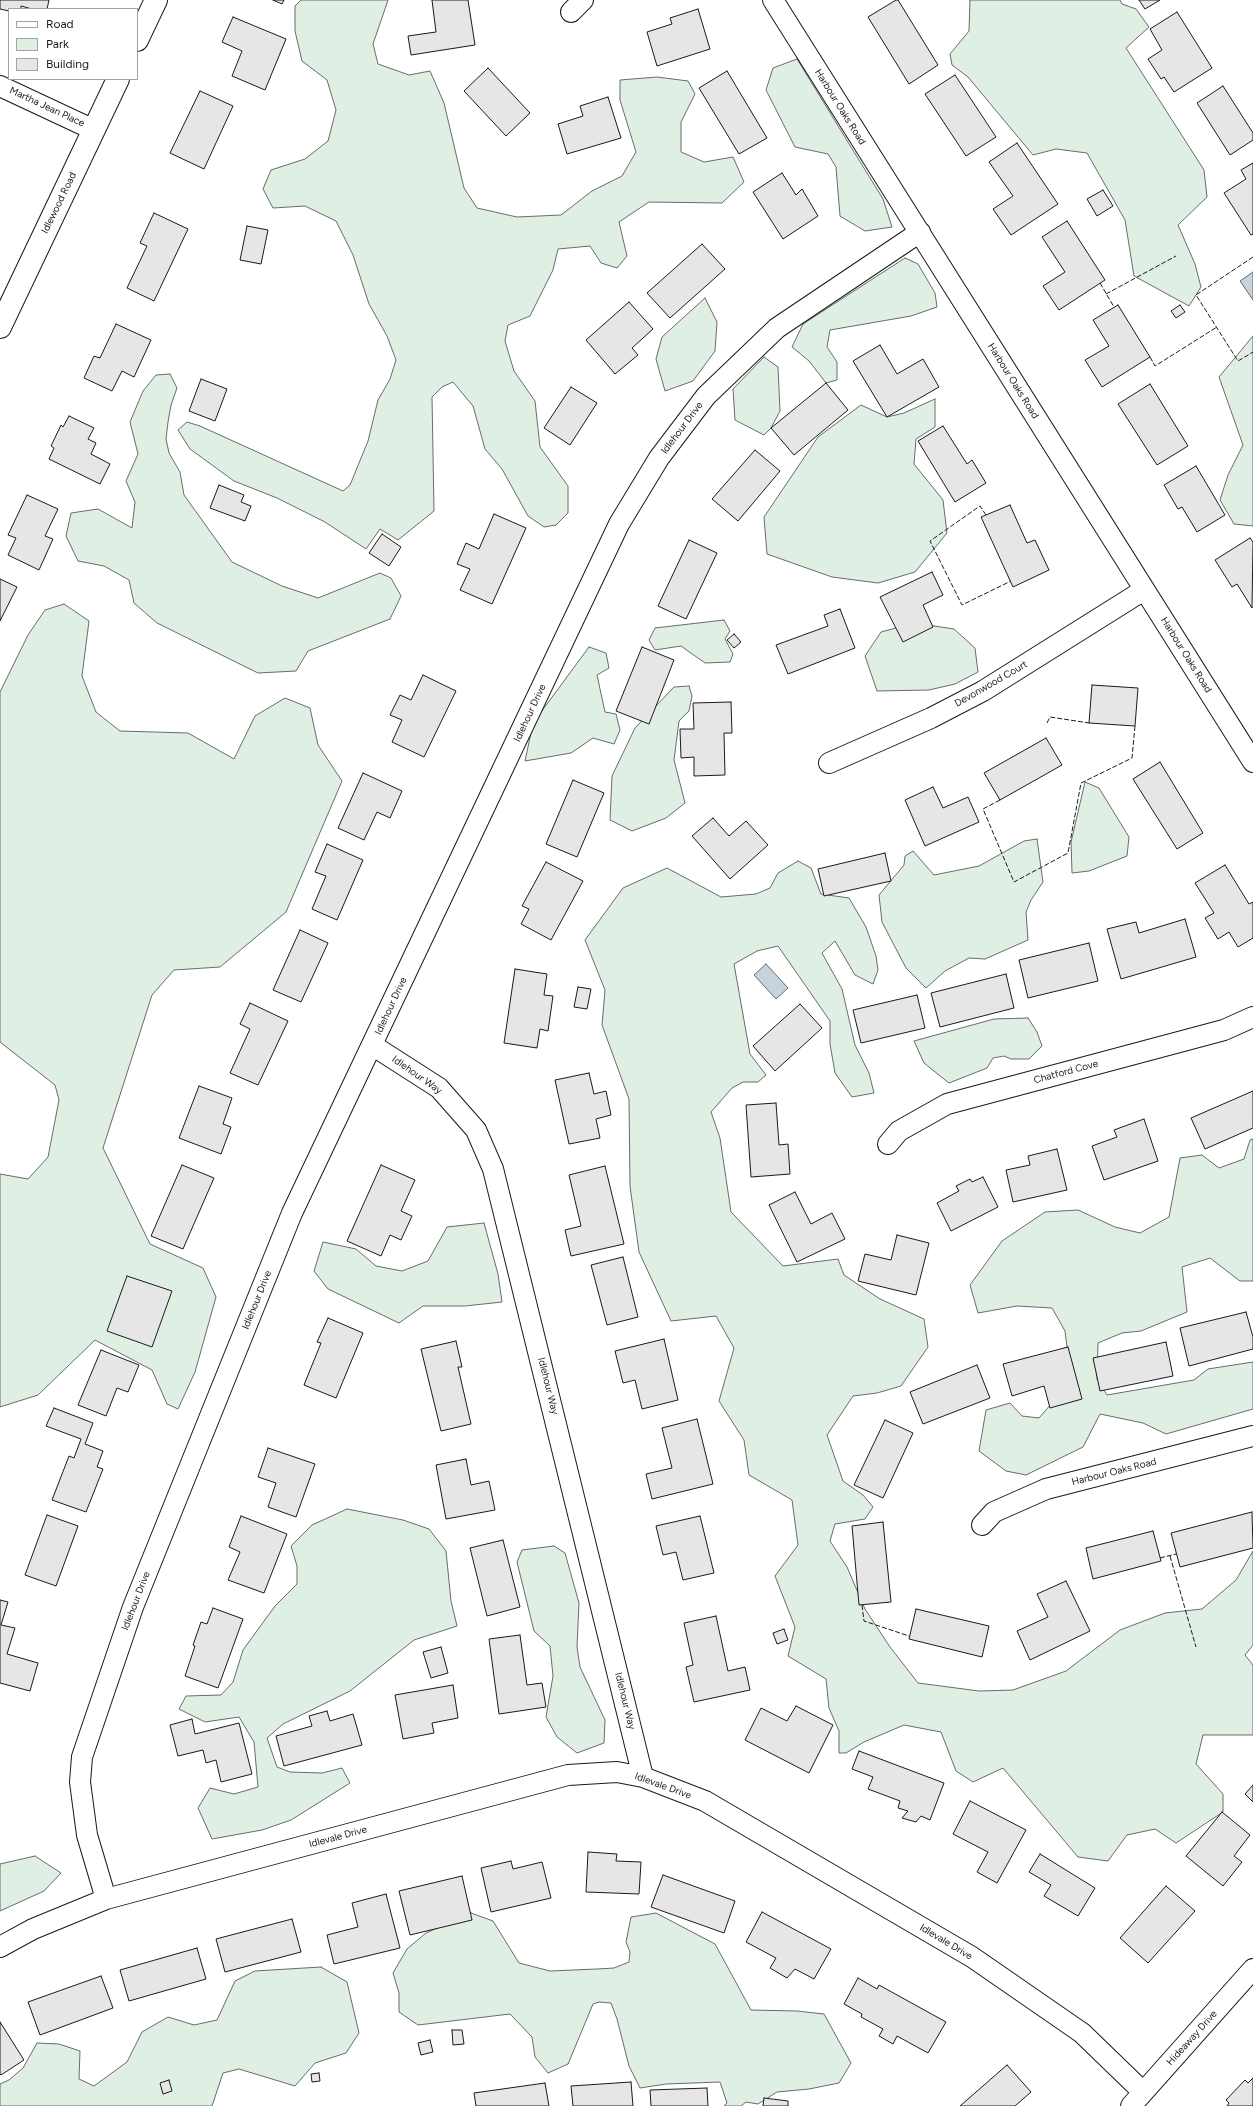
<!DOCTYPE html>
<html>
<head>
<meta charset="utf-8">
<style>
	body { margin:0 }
	#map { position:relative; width:1253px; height:2106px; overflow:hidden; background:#fff; font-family:Figtree,sans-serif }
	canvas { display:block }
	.legend { position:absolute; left:8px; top:8px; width:130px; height:72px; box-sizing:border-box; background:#fff; border:1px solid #a3a3a3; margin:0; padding:5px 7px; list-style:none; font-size:12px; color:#1a1a1a }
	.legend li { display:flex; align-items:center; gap:8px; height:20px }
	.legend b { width:20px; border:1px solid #a3a3a3 }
</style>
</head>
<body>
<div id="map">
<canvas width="1253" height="2106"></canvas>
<ul class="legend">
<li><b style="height:5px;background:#fff"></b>Road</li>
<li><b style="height:11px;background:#e0efe3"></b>Park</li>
<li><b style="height:11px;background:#e6e6e6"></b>Building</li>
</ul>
</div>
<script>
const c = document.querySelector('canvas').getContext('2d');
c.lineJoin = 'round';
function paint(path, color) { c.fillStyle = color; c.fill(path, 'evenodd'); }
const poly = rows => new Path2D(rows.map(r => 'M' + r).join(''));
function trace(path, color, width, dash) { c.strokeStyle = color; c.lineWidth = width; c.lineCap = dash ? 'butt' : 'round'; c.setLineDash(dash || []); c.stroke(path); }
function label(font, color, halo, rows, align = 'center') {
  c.font = font + ' Figtree,sans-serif'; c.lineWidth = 3; c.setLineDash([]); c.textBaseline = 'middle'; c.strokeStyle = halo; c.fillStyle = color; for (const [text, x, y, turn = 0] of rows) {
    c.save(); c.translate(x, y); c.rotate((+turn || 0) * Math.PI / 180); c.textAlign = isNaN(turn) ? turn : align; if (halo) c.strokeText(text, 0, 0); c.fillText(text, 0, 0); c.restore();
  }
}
const green = poly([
	[301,0,388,0,373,44,378,64,409,75,430,71,444,103,464,188,477,208,517,217,561,215,592,191,622,176,636,152,620,100,620,80,657,77,688,81,695,94,681,122,681,152,704,162,733,157,744,182,722,203,649,202,619,222,627,256,617,268,601,263,590,246,558,249,553,270,530,316,508,325,505,341,514,371,535,401,540,447,568,486,568,513,556,525,544,527,528,516,502,469,485,449,473,406,453,382,442,387,432,397,434,511,398,540,380,529,366,549,325,522,277,498,234,481,190,449,178,430,187,422,200,426,343,491,350,485,368,441,378,400,390,379,396,360,387,336,369,304,353,255,336,221,305,206,273,208,263,189,271,170,305,159,328,141,336,110,327,80,302,61,295,31,295,6,301,0],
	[970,0,1120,0,1122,4,1136,9,1149,27,1126,48,1204,170,1207,197,1178,225,1195,264,1201,287,1189,306,1134,276,1125,220,1087,153,1056,149,1033,155,968,77,952,65,950,54,969,31,970,0],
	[797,59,883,199,892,227,865,231,840,216,836,167,828,154,795,147,766,90,773,68,797,59],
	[905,258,918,264,935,293,937,307,911,316,830,330,827,347,837,362,837,380,826,383,809,361,792,347,803,324,905,258],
	[705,298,717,322,715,351,693,381,665,391,656,359,662,337,705,298],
	[1253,336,1253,526,1234,524,1220,500,1228,475,1243,445,1219,377,1253,336],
	[764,357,778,367,780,411,771,428,764,435,735,420,733,389,764,357],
	[170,374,177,388,171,405,168,422,166,439,169,453,180,472,184,495,232,562,282,586,318,598,380,573,391,578,401,596,390,619,308,651,296,671,258,673,157,623,134,603,129,580,104,566,78,561,66,536,71,513,98,509,132,528,135,502,126,481,138,454,130,422,143,391,156,375,170,374],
	[935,399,935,427,916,439,914,464,943,500,947,533,915,572,878,583,832,577,767,554,764,517,818,437,861,405,887,417,904,413,935,399],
	[64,604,89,621,82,676,96,712,120,731,188,733,234,759,255,716,285,698,310,708,318,745,342,781,286,912,220,967,174,970,152,995,103,1148,150,1244,203,1268,216,1297,195,1372,178,1409,167,1404,152,1370,95,1340,38,1395,0,1407,0,1174,28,1179,48,1157,59,1100,55,1085,0,1042,0,692,28,635,45,610,64,604],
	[724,620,730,631,725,639,733,654,730,662,705,663,681,646,655,650,649,640,655,628,724,620],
	[915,623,954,629,975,648,978,672,955,684,929,690,877,691,865,656,881,632,915,623],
	[589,647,606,653,609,668,597,675,605,712,616,714,620,730,614,744,593,738,571,753,525,761,533,723,589,647],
	[689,686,692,696,689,711,679,721,674,760,685,803,666,818,632,831,610,820,612,776,635,728,674,687,689,686],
	[1085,782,1099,788,1129,837,1127,856,1089,871,1072,873,1071,842,1085,782],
	[1037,839,1043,882,1031,900,1026,912,1028,940,985,959,969,958,945,971,926,988,906,968,882,922,879,895,904,865,905,856,913,851,934,875,979,866,1024,841,1037,839],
	[798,861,811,868,821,894,849,898,866,927,876,956,878,970,873,984,855,975,835,941,822,953,842,989,855,1045,869,1073,874,1093,852,1097,835,1073,830,1044,830,1021,778,946,757,951,734,964,750,1054,766,1075,758,1082,743,1082,732,1088,711,1112,720,1138,731,1212,783,1266,838,1259,844,1275,880,1299,924,1319,928,1347,901,1386,877,1393,853,1396,827,1435,843,1481,863,1495,873,1507,865,1519,835,1524,830,1541,847,1567,865,1609,890,1647,918,1683,979,1691,1013,1690,1066,1671,1120,1630,1165,1613,1202,1609,1236,1580,1253,1551,1253,1645,1245,1655,1253,1665,1253,1735,1203,1735,1196,1764,1223,1794,1223,1812,1176,1843,1155,1829,1127,1835,1108,1861,1078,1857,1003,1768,973,1782,956,1771,941,1732,904,1725,864,1742,846,1753,839,1753,839,1731,829,1708,826,1679,788,1656,795,1627,775,1576,798,1545,792,1500,749,1475,744,1440,719,1401,734,1348,716,1316,671,1321,639,1252,630,1186,629,1099,602,1025,605,990,585,940,623,888,667,868,721,897,756,894,770,888,778,873,798,861],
	[1028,1018,1037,1032,1042,1046,1029,1059,1011,1059,1004,1056,993,1058,987,1068,949,1083,924,1063,914,1041,994,1019,1028,1018],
	[1253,1139,1253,1281,1240,1281,1210,1258,1182,1267,1187,1312,1141,1331,1122,1333,1098,1343,1097,1379,1107,1395,1194,1380,1208,1369,1253,1362,1253,1409,1166,1434,1143,1423,1100,1414,1083,1447,1026,1475,1006,1471,979,1451,986,1410,1010,1403,1022,1416,1039,1418,1071,1381,1065,1331,1052,1308,1017,1306,978,1313,970,1285,1002,1241,1045,1212,1078,1210,1115,1227,1140,1233,1169,1217,1180,1158,1202,1155,1219,1168,1244,1159,1250,1140,1253,1139],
	[484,1223,498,1274,502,1302,465,1306,423,1306,399,1323,328,1289,314,1271,323,1242,356,1249,376,1266,402,1271,428,1261,447,1227,484,1223],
	[347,1509,403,1520,429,1529,446,1551,451,1601,457,1626,414,1640,350,1691,283,1724,267,1738,277,1767,290,1772,322,1773,342,1768,350,1783,291,1820,262,1830,212,1839,198,1808,210,1788,234,1794,258,1787,254,1742,239,1717,205,1722,179,1709,186,1696,221,1695,233,1682,243,1650,275,1606,297,1584,297,1566,291,1546,312,1525,347,1509],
	[554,1546,565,1553,579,1603,577,1647,580,1667,605,1720,604,1743,577,1753,557,1737,546,1717,553,1676,550,1646,534,1631,517,1562,522,1550,554,1546],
	[35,1856,61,1873,44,1891,0,1911,0,1864,35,1856],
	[471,1913,493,1921,519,1963,550,1971,597,1969,614,1968,629,1962,630,1952,626,1942,631,1917,656,1913,715,1944,751,2010,797,2011,824,2014,851,2063,839,2083,809,2089,777,2092,758,2104,746,2102,741,2106,724,2106,727,2103,720,2082,666,2084,640,2088,629,2066,617,2019,611,2003,599,2002,593,2004,568,2064,548,2073,535,2057,532,2037,510,2014,418,2025,399,2012,399,1993,393,1973,407,1949,426,1933,471,1913],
	[321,1967,347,1982,359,2033,346,2053,315,2063,295,2086,239,2069,223,2073,212,2106,0,2106,0,2084,9,2080,23,2068,37,2043,59,2044,80,2051,79,2079,94,2086,127,2062,142,2032,168,2017,194,2025,217,2020,235,1981,255,1971,321,1967]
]);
const water = poly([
	[1253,272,1253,300,1240,281,1253,272],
	[766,964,788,988,776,999,754,975,766,964]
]);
const building = poly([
	[0,0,49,0,47,9,32,9,21,6,21,9,9,9,9,11,0,9,0,0],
	[273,0,284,0,282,4,273,0],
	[432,0,468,0,475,45,411,55,408,36,436,32,432,0],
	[896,0,898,0,938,65,909,84,868,17,896,0],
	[1139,0,1160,0,1145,9,1139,0],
	[698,9,710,49,657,66,647,32,672,24,670,18,698,9],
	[1177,12,1212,68,1174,92,1164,77,1161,79,1148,59,1162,50,1150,29,1177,12],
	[233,17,286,39,265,90,232,76,242,51,222,42,233,17],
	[488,68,530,113,506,136,464,91,488,68],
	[727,71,767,138,739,154,699,88,727,71],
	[955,75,996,137,966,156,925,94,955,75],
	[1223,86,1253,133,1253,140,1230,155,1197,103,1223,86],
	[200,91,233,106,204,169,170,153,200,91],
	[608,97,621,138,567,154,558,124,583,116,580,106,608,97],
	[1017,143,1058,204,1011,235,993,209,1013,196,989,162,1017,143],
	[1253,163,1253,234,1251,235,1224,193,1246,179,1241,170,1253,163],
	[782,173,796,195,802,189,818,216,783,239,753,192,782,173],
	[1103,190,1113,206,1097,216,1087,199,1103,190],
	[154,213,188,229,154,301,127,288,147,246,140,243,154,213],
	[1067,221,1105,280,1059,310,1043,286,1065,272,1042,237,1067,221],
	[247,226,268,230,261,264,240,260,247,226],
	[702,244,725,269,670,318,647,293,702,244],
	[629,302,653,329,632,348,638,355,615,374,586,340,629,302],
	[1118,305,1150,357,1102,387,1085,360,1109,346,1093,320,1118,305],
	[1180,305,1185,312,1176,318,1171,311,1180,305],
	[116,324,151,340,134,377,122,371,112,391,84,378,94,356,100,358,116,324],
	[880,345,897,374,923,359,939,387,887,417,853,361,880,345],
	[201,379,227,389,215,421,189,411,201,379],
	[826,383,848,410,794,455,771,428,826,383],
	[1150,384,1188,446,1157,465,1118,404,1150,384],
	[571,387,597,403,570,445,544,428,571,387],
	[69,416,94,428,88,439,96,443,91,454,110,464,100,484,49,459,54,448,51,446,61,425,63,427,69,416],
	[943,426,967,464,972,460,986,483,955,502,918,441,943,426],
	[755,450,780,471,738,521,712,499,755,450],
	[1196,466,1225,515,1197,532,1182,507,1178,509,1164,485,1196,466],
	[219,485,244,495,241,502,251,506,245,521,210,508,219,485],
	[27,495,58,509,45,536,53,539,39,570,8,555,16,538,8,535,27,495],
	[1010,505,1027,543,1035,540,1049,570,1013,587,981,517,1010,505],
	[494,514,526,528,492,604,460,590,470,569,457,564,466,543,479,549,494,514],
	[382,534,401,547,389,566,369,553,382,534],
	[1250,538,1253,542,1252,608,1237,584,1232,587,1215,560,1250,538],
	[689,540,717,553,686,619,658,606,689,540],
	[932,572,943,595,923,605,933,627,903,642,880,597,932,572],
	[0,579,17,587,0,621,0,579],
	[840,609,855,648,788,674,776,645,828,626,824,615,840,609],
	[734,634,741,642,734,648,727,640,734,634],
	[642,647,674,660,649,724,616,711,642,647],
	[423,675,456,691,424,757,392,742,402,720,390,715,400,695,411,700,423,675],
	[1092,685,1138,688,1135,726,1089,723,1092,685],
	[731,702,732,733,724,733,725,775,694,776,694,757,681,758,680,729,694,729,693,703,731,702],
	[1046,738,1062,765,1000,800,984,773,1046,738],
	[1160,762,1203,833,1177,849,1133,779,1160,762],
	[363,773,402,791,390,818,377,812,364,840,338,828,363,773],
	[573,780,604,793,577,857,546,844,573,780],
	[933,787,943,808,968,797,979,822,925,846,905,800,933,787],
	[713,818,729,836,746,821,768,845,730,879,692,836,713,818],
	[327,844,363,860,337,920,312,909,326,876,315,872,327,844],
	[885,853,891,881,824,896,818,869,885,853],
	[546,862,583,881,551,940,521,924,529,909,522,906,546,862],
	[1225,865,1249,904,1253,902,1253,938,1238,947,1229,932,1218,939,1205,918,1214,913,1195,883,1225,865],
	[1185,919,1196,957,1121,979,1107,929,1136,922,1139,933,1185,919],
	[300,930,328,943,301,1002,273,990,300,930],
	[1089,943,1098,981,1028,998,1019,960,1089,943],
	[515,969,547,974,544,995,553,996,548,1031,540,1029,537,1048,504,1043,515,969],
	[1006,974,1014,1008,940,1027,931,993,1006,974],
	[578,987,591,989,587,1009,574,1007,578,987],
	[917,995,925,1028,861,1043,853,1010,917,995],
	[250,1003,288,1021,258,1085,230,1073,250,1029,240,1024,250,1003],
	[800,1004,822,1028,775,1071,753,1046,800,1004],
	[589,1073,594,1094,606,1091,611,1115,596,1119,600,1138,569,1144,555,1080,589,1073],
	[199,1086,232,1098,223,1124,231,1127,221,1154,179,1138,199,1086],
	[1253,1091,1253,1128,1205,1149,1191,1118,1253,1091],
	[776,1103,779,1145,788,1144,790,1174,751,1177,746,1105,776,1103],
	[1144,1119,1158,1161,1104,1180,1092,1146,1117,1137,1114,1130,1144,1119],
	[1057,1149,1067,1190,1013,1202,1006,1170,1030,1165,1028,1156,1057,1149],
	[182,1165,214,1178,183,1249,151,1236,182,1165],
	[381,1165,415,1180,401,1211,412,1216,401,1240,390,1235,381,1256,347,1241,381,1165],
	[605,1166,624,1244,571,1256,565,1230,581,1226,569,1175,605,1166],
	[983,1177,998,1207,951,1231,937,1203,959,1191,956,1186,970,1179,972,1182,983,1177],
	[795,1192,811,1224,832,1213,845,1239,797,1262,769,1205,795,1192],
	[897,1235,929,1243,916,1295,858,1281,865,1254,891,1260,897,1235],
	[623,1257,638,1317,607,1325,591,1265,623,1257],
	[127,1276,172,1291,152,1347,107,1331,127,1276],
	[1246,1312,1253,1337,1253,1349,1189,1366,1180,1328,1246,1312],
	[328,1318,363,1333,336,1398,304,1385,321,1343,317,1342,328,1318],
	[664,1339,678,1400,642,1409,635,1380,623,1383,615,1351,664,1339],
	[456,1341,462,1367,458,1367,471,1424,441,1431,421,1349,456,1341],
	[1166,1342,1173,1376,1100,1391,1093,1358,1166,1342],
	[1068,1347,1082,1399,1050,1408,1044,1386,1012,1396,1003,1364,1068,1347],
	[101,1350,139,1365,128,1392,117,1388,106,1416,78,1405,101,1350],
	[977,1365,990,1398,923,1424,910,1392,977,1365],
	[54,1408,93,1423,85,1444,103,1451,97,1467,103,1469,86,1512,52,1500,69,1456,74,1458,81,1439,46,1426,54,1408],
	[697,1419,713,1484,652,1499,646,1474,672,1468,662,1428,697,1419],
	[885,1420,913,1433,883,1498,854,1485,885,1420],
	[268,1448,315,1464,296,1517,268,1507,276,1483,258,1477,268,1448],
	[466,1459,471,1485,489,1481,495,1510,446,1519,436,1465,466,1459],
	[1252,1512,1253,1548,1180,1567,1171,1533,1252,1512],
	[47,1515,78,1526,56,1586,25,1575,47,1515],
	[241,1516,287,1534,264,1593,228,1580,240,1552,229,1547,241,1516],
	[700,1516,714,1573,683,1580,676,1552,663,1555,656,1526,700,1516],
	[883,1522,891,1602,859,1605,852,1526,883,1522],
	[1153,1531,1161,1561,1093,1579,1086,1548,1153,1531],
	[503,1540,520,1607,487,1616,470,1548,503,1540],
	[1066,1581,1090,1631,1030,1660,1017,1631,1048,1617,1037,1594,1066,1581],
	[0,1600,8,1602,1,1625,15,1628,7,1654,38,1663,30,1691,0,1683,0,1600],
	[213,1608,243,1619,218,1688,185,1676,195,1646,193,1645,201,1622,207,1624,213,1608],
	[916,1609,989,1626,982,1657,909,1639,916,1609],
	[716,1616,728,1671,745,1667,750,1690,694,1702,686,1667,693,1665,684,1623,716,1616],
	[784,1629,788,1640,777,1644,773,1633,784,1629],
	[520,1635,527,1685,542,1683,546,1707,499,1714,489,1639,520,1635],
	[441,1647,448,1673,431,1678,423,1652,441,1647],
	[453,1685,458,1718,432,1723,434,1733,403,1739,395,1695,453,1685],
	[796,1706,833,1725,809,1773,745,1740,761,1708,787,1721,796,1706],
	[327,1711,330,1721,353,1714,362,1745,284,1766,276,1736,312,1726,309,1716,327,1711],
	[192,1719,195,1734,239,1723,252,1774,221,1782,216,1760,206,1763,203,1750,178,1756,170,1725,192,1719],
	[859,1751,944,1783,930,1820,921,1816,916,1822,902,1818,908,1811,898,1808,900,1801,868,1789,873,1777,852,1769,859,1751],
	[1253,1785,1253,1802,1245,1794,1253,1785],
	[970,1801,1026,1830,997,1883,977,1872,988,1852,953,1834,970,1801],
	[1222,1812,1250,1835,1234,1856,1242,1862,1223,1886,1186,1856,1222,1812],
	[588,1852,617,1854,616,1861,641,1862,639,1894,586,1892,588,1852],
	[1040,1854,1095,1888,1078,1916,1044,1896,1051,1885,1029,1872,1040,1854],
	[511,1861,513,1869,542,1862,551,1898,491,1912,481,1868,511,1861],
	[663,1875,735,1901,724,1933,651,1907,663,1875],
	[462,1876,472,1920,410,1935,399,1891,462,1876],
	[1166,1886,1195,1911,1148,1963,1120,1938,1166,1886],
	[386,1894,400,1948,334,1964,327,1935,358,1927,352,1903,386,1894],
	[762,1912,831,1949,814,1979,795,1969,787,1978,770,1968,776,1958,746,1942,762,1912],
	[292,1919,301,1952,225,1972,216,1939,292,1919],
	[197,1948,206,1979,129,2001,120,1970,197,1948],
	[101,1976,113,2008,40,2035,28,2002,101,1976],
	[858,1978,877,1989,879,1985,946,2022,928,2053,897,2036,893,2044,879,2036,883,2029,861,2017,862,2014,844,2004,858,1978],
	[0,2022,24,2060,1,2075,0,2074,0,2022],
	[452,2030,462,2030,464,2044,453,2045,452,2030],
	[430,2040,433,2052,421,2055,418,2043,430,2040],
	[1007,2065,1031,2092,1015,2106,960,2106,1007,2065],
	[319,2073,320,2081,312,2082,311,2074,319,2073],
	[1253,2078,1253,2106,1227,2106,1229,2103,1226,2100,1245,2080,1248,2083,1253,2078],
	[169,2080,172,2091,163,2094,160,2083,169,2080],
	[631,2082,633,2106,573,2106,571,2086,631,2082],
	[545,2083,549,2106,476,2106,474,2093,545,2083],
	[707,2088,708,2106,651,2106,650,2090,707,2088],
	[764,2098,788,2101,788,2106,763,2106,764,2098]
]);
const street = poly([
	[773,0,1253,762],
	[571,12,583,0],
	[0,86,94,130],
	[829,763,931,718,983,691,1144,590],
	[372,1045,439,1088,476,1130,493,1169,643,1777],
	[888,1144,899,1131,947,1104,1224,1030,1253,1017],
	[982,1525,994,1512,1046,1489,1253,1436],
	[106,1899,87,1835,80,1782,82,1757,133,1607,292,1213,619,524,659,458,706,396,777,328,920,232],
	[0,1947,33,1929,106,1899,568,1775,617,1772,643,1777,705,1801,972,1957,1082,2033,1143,2092],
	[1131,2106,1253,1969]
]);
const secondary = poly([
	[137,40,156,0],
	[0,327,118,79]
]);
const fence = poly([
	[1253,257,1196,295,1238,361,1253,352],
	[1100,283,1114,307],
	[1106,294,1176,256],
	[1150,357,1155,366,1217,327],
	[986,515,980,506,930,541,962,605,1011,581],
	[1047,723,1050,717,1089,723],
	[1000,800,983,809,1014,882,1068,853,1081,783,1132,758,1135,726],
	[1170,1556,1196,1647],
	[1160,1558,1176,1554],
	[862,1605,864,1621,909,1636]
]);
const streetNames = [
	["Martha Jean Place",47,107,25],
	["Harbour Oaks Road",840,107,58],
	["Idlewood Road",59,203,-64],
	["Harbour Oaks Road",1013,381,58],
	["Idlehour Drive",682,428,-53],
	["Harbour Oaks Road",1186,655,58],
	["Devonwood Court",991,684,-30],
	["Idlehour Drive",530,713,-65],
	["Idlehour Drive",391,1006,-65],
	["Chatford Cove",1066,1072,-15],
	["Idlehour Way",417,1075,35],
	["Idlehour Drive",257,1300,-68],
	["Idlehour Way",548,1386,76],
	["Harbour Oaks Road",1114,1472,-14],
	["Idlehour Drive",136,1601,-69],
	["Idlehour Way",625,1701,76],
	["Idlevale Drive",663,1786,20],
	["Idlevale Drive",338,1837,-15],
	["Idlevale Drive",946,1942,31],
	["Hideaway Drive",1192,2038,-48]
];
paint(green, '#e0efe3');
trace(green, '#6a6a6a', 1);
paint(water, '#c6d2dc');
trace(water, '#6a6a6a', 1);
paint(building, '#e6e6e6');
trace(building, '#1a1a1a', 1);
trace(street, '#1a1a1a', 22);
trace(secondary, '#1a1a1a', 24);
trace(street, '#fff', 20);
trace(secondary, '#fff', 22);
trace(fence, '#1a1a1a', 1, [5, 2]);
label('10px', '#1a1a1a', '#fff', streetNames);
</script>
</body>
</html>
